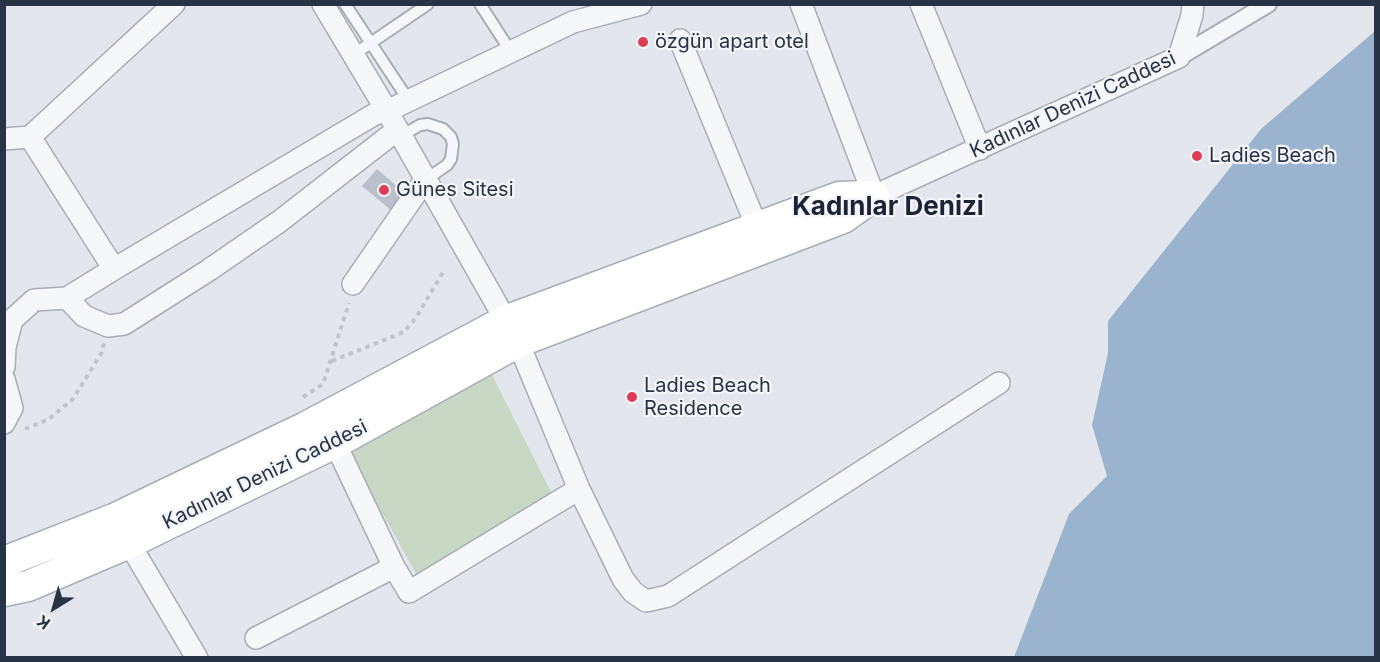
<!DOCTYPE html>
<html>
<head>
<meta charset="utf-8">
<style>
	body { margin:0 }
	#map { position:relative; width:1380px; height:662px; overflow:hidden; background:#e3e6ec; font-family:Inter,sans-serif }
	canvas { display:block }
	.frame { position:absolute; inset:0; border:6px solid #283346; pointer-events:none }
	.north { position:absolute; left:24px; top:578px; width:60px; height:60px; -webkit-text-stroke:4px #f3f5f9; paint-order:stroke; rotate:217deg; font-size:16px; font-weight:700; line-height:24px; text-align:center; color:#283346 }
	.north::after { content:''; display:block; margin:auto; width:21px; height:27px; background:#283346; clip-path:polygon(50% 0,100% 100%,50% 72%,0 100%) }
</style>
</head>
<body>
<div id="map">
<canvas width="1380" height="662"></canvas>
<div class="frame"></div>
<div class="north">K</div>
</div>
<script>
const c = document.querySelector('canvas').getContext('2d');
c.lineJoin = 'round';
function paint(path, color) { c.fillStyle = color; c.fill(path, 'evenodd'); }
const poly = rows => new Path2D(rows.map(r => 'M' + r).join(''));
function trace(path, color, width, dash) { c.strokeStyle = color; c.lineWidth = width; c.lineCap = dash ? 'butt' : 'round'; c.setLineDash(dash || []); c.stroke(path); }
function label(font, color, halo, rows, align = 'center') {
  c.font = font + ' Inter,sans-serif'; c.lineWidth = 4.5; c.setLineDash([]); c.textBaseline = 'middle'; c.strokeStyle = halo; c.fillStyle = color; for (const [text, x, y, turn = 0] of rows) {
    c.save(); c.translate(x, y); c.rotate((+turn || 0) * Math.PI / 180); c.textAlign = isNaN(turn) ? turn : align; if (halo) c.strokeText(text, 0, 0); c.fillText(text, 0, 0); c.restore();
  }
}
const green = poly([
	[490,371,553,496,418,577,346,448]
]);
const water = poly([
	[1375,31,1375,657,1014,657,1069,514,1107,476,1092,425,1108,353,1108,321,1261,129]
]);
const building = poly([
	[377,169,406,194,392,211,362,186]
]);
const path = poly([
	[332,361,404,332,415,319,445,269],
	[303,397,323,384,349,303],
	[25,429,49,419,73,399,101,354,104,343]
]);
const service = poly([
	[345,4,409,101],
	[480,4,511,52],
	[353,55,428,4],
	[401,136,420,125,428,124,443,129,451,137,453,144,451,159,447,165,425,180]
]);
const pedestrian = poly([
	[1179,57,1268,4]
]);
const minor = poly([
	[323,4,387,111,518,342,579,489,623,579,633,592,646,601,668,596,999,383],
	[801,4,874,196,1179,57,1192,15,1193,4],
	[921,4,980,149],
	[680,40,757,227],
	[4,139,30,137,174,4],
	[114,269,375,114,387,111,573,22,641,4],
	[353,284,425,180],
	[67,298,84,316,108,326,124,324,209,270,280,221,397,130],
	[4,367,5,347,12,320,34,300,67,298,114,269,30,137],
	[4,379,12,408,4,423],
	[129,543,197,658],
	[394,567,409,592,579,489],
	[256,638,394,567,335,443]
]);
const secondary = poly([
	[4,562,116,518,304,428,505,321,839,197,868,196],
	[4,591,28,586,129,543,335,443,518,342,843,218,874,196]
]);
const markers = [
	[643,42,6,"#dc3d55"],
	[1197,156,6,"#dc3d55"],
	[384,190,6,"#dc3d55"],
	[632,397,6,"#dc3d55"]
];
const poiNames = [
	["özgün apart otel",655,42],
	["Ladies Beach",1209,156],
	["Günes Sitesi",396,190],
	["Ladies Beach",644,386],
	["Residence",644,409]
];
const streetNames = [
	["Kadınlar Denizi Caddesi",1073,105,-25],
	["Kadınlar Denizi Caddesi",265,475,-26]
];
const districtNames = [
	["Kadınlar Denizi",888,207]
];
paint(green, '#c8d7c3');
paint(water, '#9ab4cf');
paint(building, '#b9bfcb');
trace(service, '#a7adb7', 14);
trace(pedestrian, '#a7adb7', 20);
trace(minor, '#a7adb7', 24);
trace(secondary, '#a7adb7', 33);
trace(path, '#c0c4cb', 4, [4.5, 4.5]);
trace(service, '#f6f7fa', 10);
trace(pedestrian, '#f6f7fa', 16);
trace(minor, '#f6f7fa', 21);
trace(secondary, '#fff', 30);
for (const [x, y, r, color] of markers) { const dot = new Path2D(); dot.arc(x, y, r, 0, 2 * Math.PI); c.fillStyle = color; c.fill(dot); trace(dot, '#f3f5f9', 2); }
label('20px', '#283346', '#f3f5f9', poiNames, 'left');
label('20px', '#283346', '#f3f5f9', streetNames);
label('bold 26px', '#1b2437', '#f3f5f9', districtNames);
</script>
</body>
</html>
